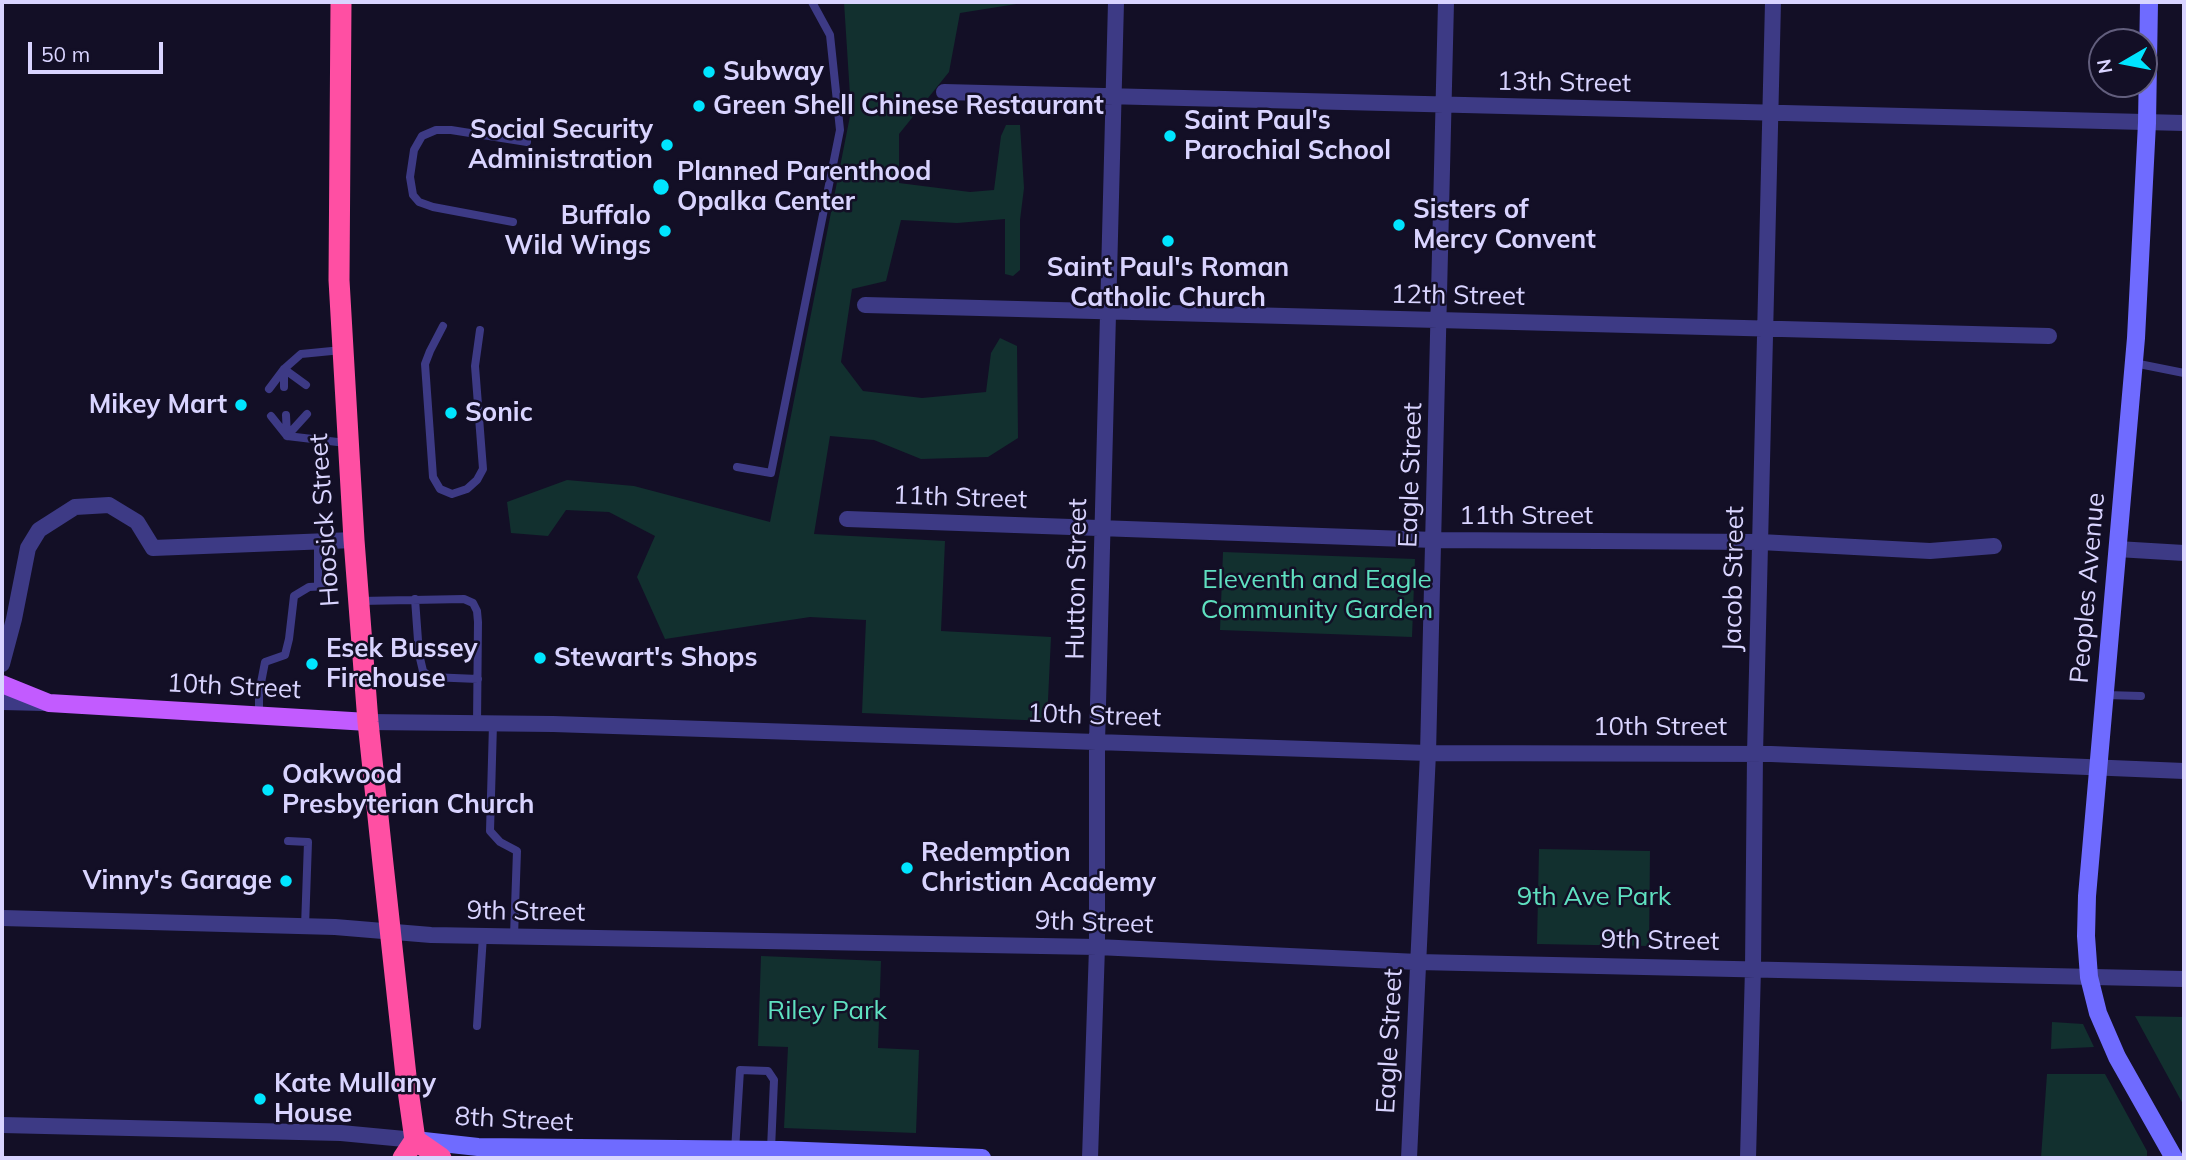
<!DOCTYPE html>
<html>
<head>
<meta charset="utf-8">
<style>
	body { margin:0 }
	#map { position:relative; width:2186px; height:1160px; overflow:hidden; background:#130f26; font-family:Mulish,sans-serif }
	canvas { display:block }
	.frame { position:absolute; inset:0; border:4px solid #d9d4ff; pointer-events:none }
	.north { position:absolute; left:2088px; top:28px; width:70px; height:70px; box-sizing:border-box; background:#130f26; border:2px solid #625e7d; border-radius:50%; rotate:260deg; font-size:19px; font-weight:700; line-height:28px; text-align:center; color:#d9d4ff }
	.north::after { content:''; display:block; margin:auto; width:24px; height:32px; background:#00e5ff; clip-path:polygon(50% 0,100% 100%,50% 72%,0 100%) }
	.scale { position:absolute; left:28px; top:42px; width:135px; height:32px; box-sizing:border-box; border:4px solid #d9d4ff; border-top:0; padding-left:9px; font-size:21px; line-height:24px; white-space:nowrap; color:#d9d4ff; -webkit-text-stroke:5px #130f26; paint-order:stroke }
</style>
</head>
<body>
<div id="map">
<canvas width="2186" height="1160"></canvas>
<div class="frame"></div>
<div class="north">N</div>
<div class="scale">50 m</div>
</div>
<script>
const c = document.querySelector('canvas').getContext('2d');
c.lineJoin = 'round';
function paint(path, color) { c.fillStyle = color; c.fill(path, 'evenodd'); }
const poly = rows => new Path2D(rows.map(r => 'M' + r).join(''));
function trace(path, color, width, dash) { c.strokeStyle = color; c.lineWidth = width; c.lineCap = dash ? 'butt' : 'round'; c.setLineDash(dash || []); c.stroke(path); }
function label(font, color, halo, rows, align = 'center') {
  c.font = font + ' Mulish,sans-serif'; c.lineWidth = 5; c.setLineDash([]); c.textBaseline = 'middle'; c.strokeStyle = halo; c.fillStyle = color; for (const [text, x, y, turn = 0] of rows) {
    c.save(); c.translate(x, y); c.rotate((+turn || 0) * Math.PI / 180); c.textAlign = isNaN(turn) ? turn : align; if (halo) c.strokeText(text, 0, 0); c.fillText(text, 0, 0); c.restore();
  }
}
const green = poly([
	[844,2,1029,2,960,13,949,72,899,134,899,183,970,192,994,190,1001,136,1006,125,1020,125,1024,188,1020,220,1020,270,1013,276,1005,274,1005,219,957,223,901,220,886,281,852,289,841,362,863,391,922,398,986,392,991,353,1000,338,1017,346,1018,438,988,457,921,459,874,440,830,436,814,534,945,541,941,631,1051,637,1047,721,862,713,866,620,810,617,665,639,637,577,655,536,609,512,566,510,548,536,511,533,507,502,567,480,634,486,770,522,851,111],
	[1223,552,1415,559,1412,637,1220,630],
	[1539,849,1650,851,1649,946,1537,944],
	[761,956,881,961,878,1048,919,1050,916,1133,784,1128,788,1047,758,1046],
	[2135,1016,2184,1017,2184,1106],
	[2052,1022,2083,1024,2094,1047,2051,1049],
	[2047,1074,2105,1074,2147,1151,2147,1158,2041,1158]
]);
const lane = poly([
	[513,222,433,207,419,202,413,195,410,177,414,150,422,136,436,130,451,130,527,142],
	[443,326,430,351,425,364,433,477,440,489,452,494,467,489,477,480,483,469,475,366,480,330],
	[2134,363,2184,373],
	[284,369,306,385],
	[284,369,284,387],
	[269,389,284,369,301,354,342,350],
	[286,415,287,436],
	[271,416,287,436,346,443],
	[287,436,307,414],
	[737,467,771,473,840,130,830,35,812,2],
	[318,586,318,542],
	[415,599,419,654,423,671,430,677,478,679],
	[360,601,464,599,473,603,477,611,478,622,477,724],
	[2106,695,2141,696],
	[259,715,259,693,265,662,285,655,289,639,294,596,309,587,327,586],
	[493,724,490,831,500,842,517,851,514,936],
	[288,841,308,842,305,927],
	[477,1026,483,936],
	[735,1151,740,1070,768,1071,774,1080,771,1149]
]);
const street = poly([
	[944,92,2184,123],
	[865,305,2049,336],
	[847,519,1434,540,1760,542,1930,551,1994,546],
	[2117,549,2184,553],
	[2,664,14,619,28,548,39,530,75,507,109,505,137,522,153,548,354,540],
	[2,702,45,703],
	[368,722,553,724,1428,753,1771,754,2184,771],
	[2,918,335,927,431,935,1097,947,1418,962,2184,979],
	[2,1125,341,1133,415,1140],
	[1090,1158,1097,947,1097,743,1116,2],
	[1409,1158,1428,753,1446,2],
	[1748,1158,1753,968,1755,754,1773,2]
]);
const secondary = poly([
	[2149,2,2147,123,2136,338,2087,896,2086,936,2089,977,2098,1013,2117,1057,2174,1158],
	[415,1140,478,1147,781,1150,982,1158]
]);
const primary = poly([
	[2,684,49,703,368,722]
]);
const highway = poly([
	[341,2,339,280,354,540,368,722,383,864,406,1076,415,1140],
	[415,1140,441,1158],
	[403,1158,415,1140]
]);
const markers = [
	[709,72,7,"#00e5ff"],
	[699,106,7,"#00e5ff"],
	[1170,136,7,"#00e5ff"],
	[667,145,7,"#00e5ff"],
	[661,187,9,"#00e5ff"],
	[1399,225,7,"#00e5ff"],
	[665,231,7,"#00e5ff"],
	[1168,241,7,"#00e5ff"],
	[241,405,7,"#00e5ff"],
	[451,413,7,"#00e5ff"],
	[540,658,7,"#00e5ff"],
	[312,664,7,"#00e5ff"],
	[268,790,7,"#00e5ff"],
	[907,868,7,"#00e5ff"],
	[286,881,7,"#00e5ff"],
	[260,1099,7,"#00e5ff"]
];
const poiNames = [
	["Subway",723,72],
	["Green Shell Chinese Restaurant",713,106],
	["Saint Paul's",1184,121],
	["Parochial School",1184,151],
	["Social Security",653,130,"right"],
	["Administration",653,160,"right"],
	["Planned Parenthood",677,172],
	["Opalka Center",677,202],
	["Sisters of",1413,210],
	["Mercy Convent",1413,240],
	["Buffalo",651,216,"right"],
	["Wild Wings",651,246,"right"],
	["Saint Paul's Roman",1168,268,"center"],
	["Catholic Church",1168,298,"center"],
	["Mikey Mart",227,405,"right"],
	["Sonic",465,413],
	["Esek Bussey",326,649],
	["Firehouse",326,679],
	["Stewart's Shops",554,658],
	["Oakwood",282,775],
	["Presbyterian Church",282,805],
	["Redemption",921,853],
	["Christian Academy",921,883],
	["Vinny's Garage",272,881,"right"],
	["Kate Mullany",274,1084],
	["House",274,1114]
];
const streetNames = [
	["13th Street",1564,83,1],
	["12th Street",1458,296,1],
	["Eagle Street",1411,475,-88],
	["11th Street",960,498,2],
	["11th Street",1526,516],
	["Hoosick Street",325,520,-94],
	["Hutton Street",1077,579,-89],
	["Jacob Street",1734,579,-89],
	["Peoples Avenue",2088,588,-85],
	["10th Street",234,687,3],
	["10th Street",1094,716,2],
	["10th Street",1660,727],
	["9th Street",526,912,1],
	["9th Street",1094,923,2],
	["9th Street",1660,941,1],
	["Eagle Street",1390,1041,-87],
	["8th Street",514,1120,3]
];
const parkNames = [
	["Eleventh and Eagle",1317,580],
	["Community Garden",1317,610],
	["9th Ave Park",1594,897],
	["Riley Park",827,1011]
];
paint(green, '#12302f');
trace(lane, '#3d3a85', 8);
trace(street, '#3d3a85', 16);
trace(secondary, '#6f6bff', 18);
trace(primary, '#c25bff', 18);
trace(highway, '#ff4fa3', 21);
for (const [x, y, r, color] of markers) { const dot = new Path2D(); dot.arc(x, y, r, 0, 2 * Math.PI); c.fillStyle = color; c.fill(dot); trace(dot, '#130f26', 2.5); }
label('bold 26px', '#d9d4ff', '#130f26', poiNames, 'left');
label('26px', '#d9d4ff', '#130f26', streetNames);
label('26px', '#5fe0c0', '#130f26', parkNames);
</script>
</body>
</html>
